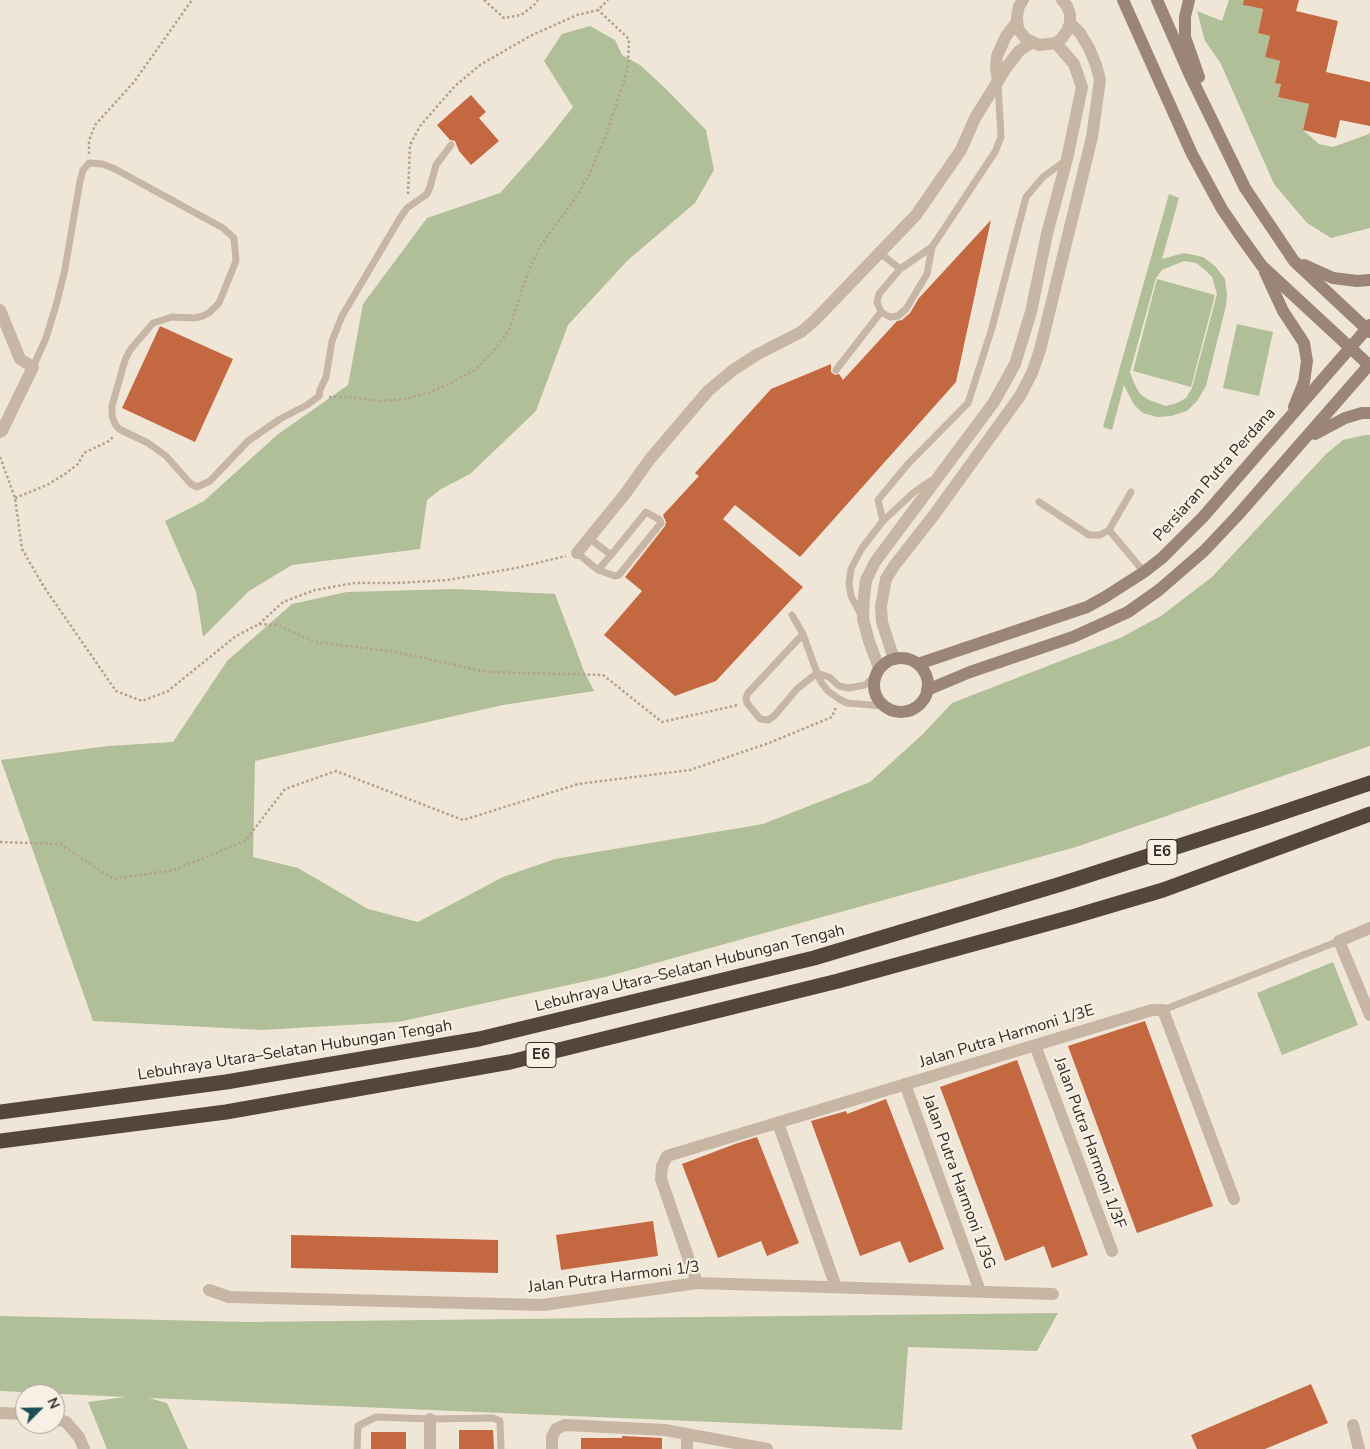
<!DOCTYPE html>
<html>
<head>
<meta charset="utf-8">
<style>
	body { margin:0 }
	#map { position:relative; width:1370px; height:1449px; overflow:hidden; background:#f0e6d8; font-family:"Nunito Sans",sans-serif }
	canvas { display:block }
	.north { position:absolute; left:15px; top:1384px; width:50px; height:50px; box-sizing:border-box; background:#f8f0e4; border:1px solid #a9a198; border-radius:50%; rotate:67deg; font-size:14px; font-weight:700; line-height:20px; text-align:center; color:#332b26 }
	.north::after { content:''; display:block; margin:auto; width:18px; height:22px; background:#1c4d54; clip-path:polygon(50% 0,100% 100%,50% 72%,0 100%) }
</style>
</head>
<body>
<div id="map">
<canvas width="1370" height="1449"></canvas>
<div class="north">N</div>
</div>
<script>
const c = document.querySelector('canvas').getContext('2d');
c.lineJoin = 'round';
function paint(path, color) { c.fillStyle = color; c.fill(path, 'evenodd'); }
const poly = rows => new Path2D(rows.map(r => 'M' + r).join(''));
function trace(path, color, width, dash) { c.strokeStyle = color; c.lineWidth = width; c.lineCap = dash ? 'butt' : 'round'; c.setLineDash(dash || []); c.stroke(path); }
function label(font, color, halo, rows, align = 'center') {
  c.font = font + ' "Nunito Sans",sans-serif'; c.lineWidth = 4.5; c.setLineDash([]); c.textBaseline = 'middle'; c.strokeStyle = halo; c.fillStyle = color; for (const [text, x, y, turn = 0] of rows) {
    c.save(); c.translate(x, y); c.rotate((+turn || 0) * Math.PI / 180); c.textAlign = isNaN(turn) ? turn : align; if (halo) c.strokeText(text, 0, 0); c.fillText(text, 0, 0); c.restore();
  }
}
const green = poly([
	[1229,0,1248,0,1247,6,1263,9,1258,33,1270,36,1265,57,1280,61,1275,82,1281,84,1278,97,1309,104,1303,130,1319,144,1333,147,1369,134,1370,132,1370,228,1331,238,1307,223,1274,184,1220,62,1205,41,1197,11,1222,21],
	[590,26,615,40,622,55,640,65,665,88,706,130,714,170,695,203,628,260,568,325,536,411,470,474,441,489,427,500,420,549,292,565,249,591,203,637,196,592,165,521,204,501,277,435,348,385,363,304,427,218,500,193,542,146,573,107,544,61,562,34],
	[1169,194,1179,198,1162,259,1184,253,1203,257,1215,266,1225,279,1227,294,1226,306,1206,386,1197,401,1187,411,1171,416,1157,417,1143,413,1134,405,1124,385,1112,430,1103,427],
	[1184,261,1196,263,1204,269,1212,277,1217,294,1192,388,1186,398,1177,403,1166,406,1149,400,1140,394,1134,383,1130,372,1156,278,1162,270],
	[1157,279,1215,295,1191,387,1133,371],
	[1237,324,1273,332,1259,396,1223,388],
	[1365,435,1370,435,1370,746,1076,847,605,977,398,1022,262,1030,93,1021,1,760,108,746,173,742,227,661,292,604,347,592,455,589,555,594,584,671,594,691,503,705,255,761,253,857,298,868,368,909,418,922,503,877,555,859,763,824,870,782,923,734,952,703,1120,638,1161,616,1212,577,1326,454,1343,440],
	[1333,962,1358,1025,1282,1055,1257,993],
	[1058,1313,1037,1351,908,1347,902,1430,149,1398,167,1403,188,1449,107,1449,88,1402,125,1397,0,1391,0,1316,247,1322]
]);
const building = poly([
	[1244,0,1299,0,1296,11,1338,21,1326,72,1370,82,1370,126,1340,120,1336,138,1303,130,1309,104,1278,97,1281,84,1275,83,1280,61,1265,57,1270,36,1258,33,1263,9,1243,5],
	[471,95,486,112,479,118,499,141,471,165,459,151,455,141,450,140,437,125],
	[991,220,956,382,800,557,735,505,723,519,803,587,716,681,675,696,604,635,642,591,625,577,665,526,666,522,663,515,699,476,695,473,771,389,831,364,831,372,835,375,839,374,843,380,897,321,902,320,910,313,919,298],
	[160,326,233,359,195,442,122,408],
	[1145,1021,1213,1206,1137,1233,1068,1046],
	[1017,1060,1088,1255,1052,1268,1044,1246,1005,1261,940,1087],
	[886,1099,944,1249,909,1263,900,1241,860,1256,811,1121,846,1111,847,1114],
	[757,1137,799,1243,767,1256,761,1241,718,1258,682,1164,735,1144],
	[653,1221,658,1256,561,1270,556,1235],
	[291,1235,498,1240,498,1273,291,1268],
	[1311,1384,1328,1423,1265,1449,1197,1449,1191,1435],
	[459,1430,493,1430,494,1449,459,1449],
	[371,1432,406,1432,406,1449,371,1449],
	[622,1436,662,1438,662,1449,581,1449,581,1438,622,1438]
]);
const path = poly([
	[484,0,504,18,521,15,534,5,538,0],
	[89,154,89,141,95,125,134,82,192,0],
	[408,194,410,145,420,126,455,86,480,65,530,36,577,15,598,10,608,0],
	[329,397,348,397,380,401,406,399,428,393,453,382,475,370,493,352,509,330,527,275,539,248,574,200,589,175,605,137,622,88,628,66,629,39,598,10],
	[0,457,15,498,22,549,44,587,116,691,142,701,168,691,236,636,259,624,278,625,315,642,396,652,486,672,603,675,662,722,738,705],
	[15,498,47,485,65,474,78,464,84,453,109,441,113,437],
	[259,624,283,602,315,590,354,583,397,583,448,580,516,568,566,556],
	[0,842,60,844,113,879,174,870,245,841,285,789,336,771,463,820,578,784,690,770,769,743,832,717,836,707]
]);
const service = poly([
	[880,253,900,269,932,247,995,152,1001,137,998,84],
	[900,269,879,294,877,302,881,312,890,317,898,316,906,309,927,274,932,247],
	[33,367,46,338,57,302,65,269,80,181,83,170,89,163,102,164,115,169,223,228,234,238,236,261,219,303,210,312,203,316,194,318,172,317,153,323,130,350,125,360,112,406,112,416,115,424,119,429,148,443,166,456,191,484,197,487,210,481,248,441,280,419,307,405,319,396,320,390,326,377,332,341,342,316,400,218,407,208,427,194,430,187,436,165,451,145],
	[836,370,881,312],
	[1039,502,1089,535,1100,535,1109,530,1144,572],
	[883,521,913,493,930,481],
	[1109,530,1131,492],
	[577,553,598,570,615,576,619,575,661,523,660,520,646,512,611,555,589,538],
	[598,570,611,555],
	[792,615,803,634,817,673,829,677,839,686,848,688,865,685,876,675],
	[862,617,851,596,849,583,851,569,862,548,883,521,878,500,908,464,968,403,992,328,1026,197,1043,177,1065,161],
	[803,634,748,693,746,698,747,703,760,719,768,720,774,716,797,689,817,673,821,682,828,691,839,699,847,703,884,706],
	[1163,1010,1339,941],
	[357,1449,358,1426,376,1417,430,1419,493,1418,500,1421,501,1449]
]);
const minor = poly([
	[1023,0,1019,6,1017,17,1018,29,1026,39,1039,45,1056,43,1062,38,1067,31,1070,23,1070,14,1067,6,1062,0],
	[998,81,996,68,997,56,1006,36,1017,22],
	[0,310,20,359,33,367,2,431,0,432],
	[577,553,625,494,650,459,708,391,733,370,758,354,801,332,815,320,916,215,961,150,975,118,1006,68,1019,51,1031,43],
	[894,659,882,622,881,606,886,579,894,566,934,515,1020,396,1032,373,1040,350,1092,137,1100,80,1096,65,1089,48,1080,33,1070,23],
	[879,668,869,641,863,619,864,597,866,580,875,562,994,402,1015,364,1031,312,1047,234,1067,159,1082,87,1074,64,1056,43],
	[1370,928,1339,941,1370,1015],
	[1035,1045,1112,1251],
	[905,1084,980,1291],
	[778,1123,836,1287],
	[697,1283,661,1179,662,1166,667,1156,1152,1010,1163,1010,1234,1199],
	[209,1290,229,1297,543,1305,697,1283,1053,1294],
	[0,1413,25,1414],
	[55,1418,66,1422,79,1437,84,1449],
	[430,1419,430,1449],
	[1353,1425,1359,1449],
	[687,1434,687,1449],
	[552,1449,552,1437,556,1429,565,1425,665,1430,767,1449]
]);
const secondary = poly([
	[1123,0,1192,154,1222,209,1239,234,1262,266,1370,366],
	[1157,0,1189,73,1245,188,1294,261,1370,332],
	[1189,0,1185,17,1185,37,1199,77],
	[1304,265,1333,278,1357,281,1370,280],
	[1265,272,1283,311,1304,343,1307,361,1304,382,1294,407],
	[1315,434,1345,418,1362,413,1370,413],
	'874 685a27 27 0 1 1 54 0a27 27 0 1 1-54 0Z',
	[918,664,1087,607,1105,597,1144,572,1162,558,1203,517,1370,325],
	[927,690,970,672,1073,637,1128,612,1159,590,1204,551,1238,515,1370,364]
]);
const motorway = poly([
	[0,1112,226,1082,479,1039,814,958,1061,884,1263,819,1370,783],
	[0,1141,226,1112,510,1062,838,981,1072,917,1163,890,1370,814]
]);
const shields = [
	[1162,852,30],
	[541,1055,30]
];
const shieldNames = [
	["E6",1162,852],
	["E6",541,1055]
];
const streetNames = [
	["Persiaran Putra Perdana",1215,475,-48],
	["Lebuhraya Utara–Selatan Hubungan Tengah",690,969,-14],
	["Jalan Putra Harmoni 1/3E",1007,1037,-17],
	["Lebuhraya Utara–Selatan Hubungan Tengah",295,1051,-9],
	["Jalan Putra Harmoni 1/3F",1089,1143,70],
	["Jalan Putra Harmoni 1/3G",958,1182,70],
	["Jalan Putra Harmoni 1/3",614,1278,-7]
];
paint(green, '#b0bf98');
paint(building, '#c46842');
trace(path, '#b4a08f', 2.5, [2.5, 2.5]);
trace(service, '#c8b6a4', 7);
trace(minor, '#c8b6a4', 12);
trace(secondary, '#9b8576', 12);
trace(motorway, '#54453d', 15);
for (const [x, y, w] of shields) { const box = new Path2D(); box.roundRect(x - w / 2, y - 12.5, w, 25, 4); c.fillStyle = '#f8f0e4'; c.fill(box); trace(box, '#332b26', 1); }
label('bold 15px', '#332b26', null, shieldNames);
label('16px', '#332b26', '#f8f0e4', streetNames);
</script>
</body>
</html>
